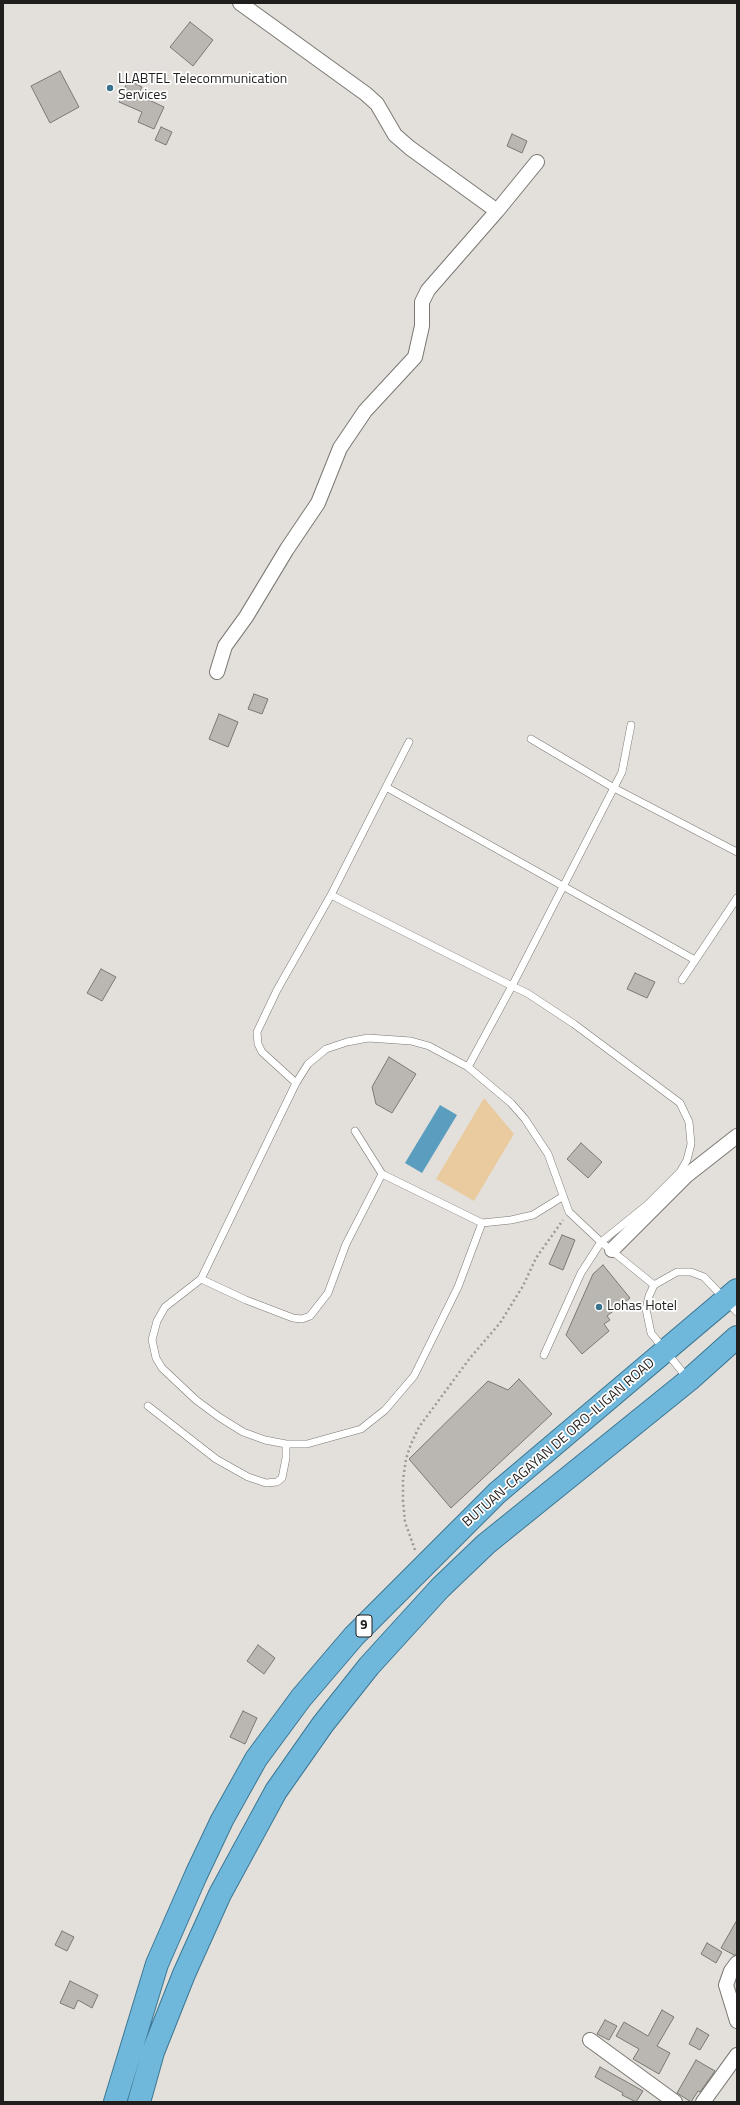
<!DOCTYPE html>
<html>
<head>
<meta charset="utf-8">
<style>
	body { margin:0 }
	#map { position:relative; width:740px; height:2105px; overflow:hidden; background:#e3e0db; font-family:"Titillium Web",sans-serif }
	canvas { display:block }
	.frame { position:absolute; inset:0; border:4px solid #201f1d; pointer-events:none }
</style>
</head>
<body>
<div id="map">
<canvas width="740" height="2105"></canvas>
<div class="frame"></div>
</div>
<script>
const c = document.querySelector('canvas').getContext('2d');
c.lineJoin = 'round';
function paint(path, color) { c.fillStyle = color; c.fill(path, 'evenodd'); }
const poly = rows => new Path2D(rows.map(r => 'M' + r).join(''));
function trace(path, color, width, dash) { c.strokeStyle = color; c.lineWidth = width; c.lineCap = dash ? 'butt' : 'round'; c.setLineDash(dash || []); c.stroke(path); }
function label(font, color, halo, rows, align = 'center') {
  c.font = font + ' "Titillium Web",sans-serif'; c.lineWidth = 3.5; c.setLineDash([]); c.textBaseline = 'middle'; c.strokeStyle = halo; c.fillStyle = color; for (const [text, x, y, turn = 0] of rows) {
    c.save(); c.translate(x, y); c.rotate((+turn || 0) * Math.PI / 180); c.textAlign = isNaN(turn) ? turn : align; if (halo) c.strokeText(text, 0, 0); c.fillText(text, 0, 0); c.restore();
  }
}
const green = poly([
	[484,1098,514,1134,474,1201,436,1179]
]);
const water = poly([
	[440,1105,457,1115,422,1173,405,1163]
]);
const building = poly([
	[190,22,213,40,193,66,170,47,190,22],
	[60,71,79,107,50,123,31,86,60,71],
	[128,80,142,87,138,95,164,107,154,129,138,122,142,112,119,102,128,80],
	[161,127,172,132,166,145,155,140,161,127],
	[512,134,527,141,522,153,507,146,512,134],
	[254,694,268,699,262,714,248,709,254,694],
	[219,714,238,722,228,747,209,739,219,714],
	[101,969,116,977,102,1001,87,993,101,969],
	[635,973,655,982,647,998,627,989,635,973],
	[389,1057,416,1074,392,1113,376,1104,372,1087,389,1057],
	[581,1143,602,1162,588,1178,567,1159,581,1143],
	[562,1235,575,1240,563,1270,549,1264,562,1235],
	[603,1265,630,1298,607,1316,610,1320,604,1324,609,1331,582,1354,566,1335,593,1274,603,1265],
	[519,1379,552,1414,451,1508,409,1459,488,1381,508,1390,519,1379],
	[258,1645,275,1658,264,1674,247,1661,258,1645],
	[243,1711,257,1718,245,1744,230,1737,243,1711],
	[737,1920,737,1955,734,1955,721,1948,737,1920],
	[62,1931,74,1937,67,1951,55,1945,62,1931],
	[707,1943,722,1952,716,1963,701,1954,707,1943],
	[70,1981,98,1995,92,2008,78,2000,74,2009,60,2003,70,1981],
	[662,2010,674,2017,657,2046,670,2053,659,2074,633,2059,639,2049,616,2036,624,2022,648,2036,662,2010],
	[605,2020,617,2026,609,2040,597,2034,605,2020],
	[697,2028,709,2035,700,2050,689,2044,697,2028],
	[696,2060,715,2071,700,2092,698,2091,691,2102,677,2093,696,2060],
	[600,2067,643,2091,636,2102,622,2095,623,2093,595,2077,600,2067]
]);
const path = poly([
	[415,1550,405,1522,403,1501,403,1480,406,1459,411,1444,419,1427,470,1358,500,1323,523,1286,536,1258,563,1220]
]);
const service = poly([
	[531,739,614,788,737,852],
	[386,787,409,742],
	[682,980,737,898],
	[468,1067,512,986,331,895,386,787,695,960],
	[296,1083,262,1052,258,1044,257,1032,277,990,331,895],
	[355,1131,382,1174,482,1223,511,1220,533,1215,562,1197],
	[482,1223,458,1287,414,1376,385,1410,361,1429,307,1444,286,1444,265,1440,243,1432,219,1417,196,1400,162,1368,156,1358,152,1340,157,1321,165,1307,201,1279,296,1083,308,1064,326,1049,347,1042,368,1038,411,1041,429,1046,468,1067,511,1103,525,1119,548,1154,569,1212,601,1242,654,1285],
	[201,1279,246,1300,293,1318,302,1319,310,1316,328,1293,346,1244,382,1174],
	[544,1355,581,1273,601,1242,647,1205,680,1172,687,1160,691,1144,689,1122,680,1103,574,1024,527,993,512,986,622,772,631,725],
	[688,1379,651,1333,646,1309,649,1296,654,1285,677,1272,691,1272,704,1277,737,1312],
	[148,1406,216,1459,248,1477,266,1483,277,1482,282,1478,286,1458,286,1444]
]);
const minor = poly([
	[240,3,366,94,377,104,395,135,410,148,497,211],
	[217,672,225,646,246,617,287,549,318,503,340,448,365,411,415,357,422,326,422,302,428,290,497,211,537,162],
	[612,1250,686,1176,737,1136],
	[737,1963,731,1971,726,1985,737,2021],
	[590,2040,675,2102],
	[703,2102,737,2055]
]);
const trunk = poly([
	[115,2102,157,1964,196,1875,222,1820,256,1759,301,1698,354,1636,497,1493,737,1290],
	[139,2102,153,2052,184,1974,220,1894,276,1791,323,1724,369,1666,440,1588,486,1544,689,1380,737,1337]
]);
const markers = [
	[110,88,4,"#3b728d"],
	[599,1307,4,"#3b728d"]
];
const shields = [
	[364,1626,16]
];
const shieldNames = [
	["9",364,1626]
];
const poiNames = [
	["LLABTEL Telecommunication",118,80],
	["Services",118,96],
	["Lohas Hotel",607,1307]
];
const streetNames = [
	["BUTUAN-CAGAYAN DE ORO-ILIGAN ROAD",559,1443,-41]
];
paint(green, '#eacb9f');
paint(water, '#5a9dbe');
paint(building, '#bab7b2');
trace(building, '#7b7873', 1);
trace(service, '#7b7873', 8);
trace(minor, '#7b7873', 16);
trace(trunk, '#3c7793', 24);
trace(path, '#9b9995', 2.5, [2, 3]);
trace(service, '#fff', 7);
trace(minor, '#fff', 14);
trace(trunk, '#6fb8db', 22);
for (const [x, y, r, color] of markers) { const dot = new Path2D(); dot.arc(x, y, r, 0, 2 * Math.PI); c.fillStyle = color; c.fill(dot); trace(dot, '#fff', 1.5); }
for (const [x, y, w] of shields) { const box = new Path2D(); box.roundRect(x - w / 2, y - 11, w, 22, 3); c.fillStyle = '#fff'; c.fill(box); trace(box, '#201f1d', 1); }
label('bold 13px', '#201f1d', null, shieldNames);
label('14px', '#201f1d', '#fff', poiNames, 'left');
label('14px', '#201f1d', '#fff', streetNames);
</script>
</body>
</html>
